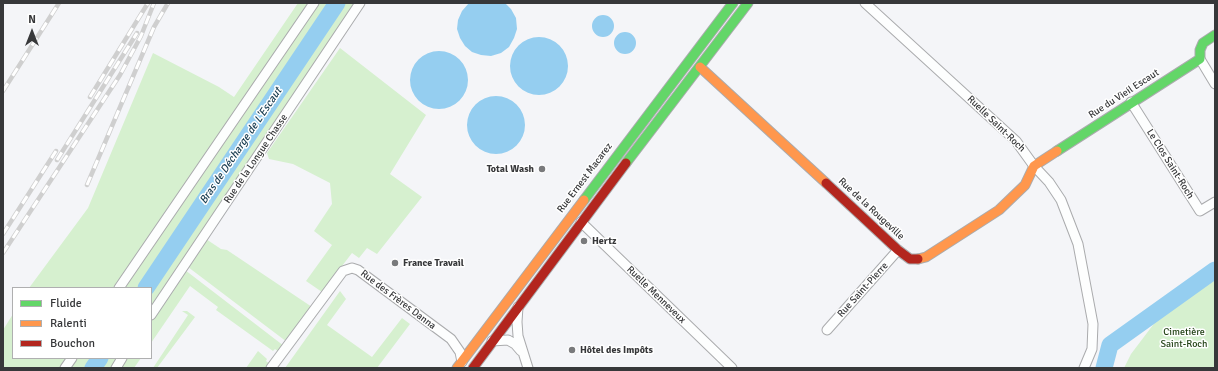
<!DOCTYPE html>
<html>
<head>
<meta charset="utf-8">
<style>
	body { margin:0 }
	#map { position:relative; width:1218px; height:371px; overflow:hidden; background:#f4f5f8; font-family:Signika,sans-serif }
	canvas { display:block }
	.frame { position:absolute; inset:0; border:4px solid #37383a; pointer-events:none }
	.legend { position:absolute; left:12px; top:287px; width:140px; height:72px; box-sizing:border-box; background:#fff; border:1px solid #afafb0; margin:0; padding:5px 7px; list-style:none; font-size:12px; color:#37383a }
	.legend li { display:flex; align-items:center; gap:8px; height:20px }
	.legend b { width:20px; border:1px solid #afafb0 }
	.north { position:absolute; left:12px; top:12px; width:40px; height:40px; -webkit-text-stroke:3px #fff; paint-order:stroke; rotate:0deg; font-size:11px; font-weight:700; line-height:16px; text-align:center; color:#37383a }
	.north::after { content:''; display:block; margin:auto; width:14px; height:18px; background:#37383a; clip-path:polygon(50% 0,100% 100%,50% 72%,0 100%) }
</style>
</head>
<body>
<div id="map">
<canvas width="1218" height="371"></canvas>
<div class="frame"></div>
<ul class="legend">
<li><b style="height:5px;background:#63d668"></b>Fluide</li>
<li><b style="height:5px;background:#ff974d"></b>Ralenti</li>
<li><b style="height:5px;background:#b3261e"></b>Bouchon</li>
</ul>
<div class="north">N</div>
</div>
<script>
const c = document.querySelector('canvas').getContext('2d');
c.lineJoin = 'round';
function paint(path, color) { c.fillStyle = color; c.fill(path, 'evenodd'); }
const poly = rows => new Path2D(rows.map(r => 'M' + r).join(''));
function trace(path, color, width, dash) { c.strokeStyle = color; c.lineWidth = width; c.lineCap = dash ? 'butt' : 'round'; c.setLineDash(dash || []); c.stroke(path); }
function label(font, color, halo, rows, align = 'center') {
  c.font = font + ' Signika,sans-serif'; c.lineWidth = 3; c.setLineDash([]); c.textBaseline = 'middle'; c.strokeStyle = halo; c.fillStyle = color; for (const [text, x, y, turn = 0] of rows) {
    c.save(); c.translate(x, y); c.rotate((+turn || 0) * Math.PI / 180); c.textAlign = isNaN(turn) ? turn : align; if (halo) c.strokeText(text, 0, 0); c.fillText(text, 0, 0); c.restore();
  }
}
const green = poly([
	[298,3,354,3,151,308,151,288,29,288,88,208,153,53,219,87,234,97],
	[340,48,426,115,390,174,422,197,377,254,367,248,359,258,352,253,322,292,306,281,332,245,314,231,332,204,330,183,293,164,269,159,267,153],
	[206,239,221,249,227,250,312,307,287,342,188,267],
	[185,270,284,346,280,353,275,349,273,351,216,310,218,307,190,286,151,343,151,321],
	[1215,279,1215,368,1124,368,1131,354,1156,321],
	[340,291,346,299,327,325,372,357,402,318,410,324,377,368,285,368],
	[182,311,187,311,195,317,157,368,153,368,188,315],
	[13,314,13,358,117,358,111,368,3,368,3,330],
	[258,351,267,359,266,361,270,364,268,368,246,368],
	[126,358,141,358,134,368,120,368]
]);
const water = poly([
	[469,3,505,3,511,9,516,18,517,29,514,38,509,47,501,53,491,56,481,55,472,52,465,46,460,38,457,29,458,20,462,11],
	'592 26a11 11 0 1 1 22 0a11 11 0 1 1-22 0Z',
	'614 43a11 11 0 1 1 22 0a11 11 0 1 1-22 0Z',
	'510 66a29 29 0 1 1 58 0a29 29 0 1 1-58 0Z',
	'410 80a29 29 0 1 1 58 0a29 29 0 1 1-58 0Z',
	'467 125a29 29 0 1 1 58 0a29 29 0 1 1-58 0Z'
]);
const river = poly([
	[146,288,337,3],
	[93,368,100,358],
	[1104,368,1110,345,1215,270]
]);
const street = poly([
	[865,3,1016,141,1034,166,1049,182,1061,200,1078,244,1093,324,1092,349,1084,368],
	[1200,59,1215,84],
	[1131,102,1200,211,1215,202],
	[581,222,732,368],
	[119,288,314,3],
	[518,307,517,322,518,336,528,368],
	[151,315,360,3],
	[827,330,898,250],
	[492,341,508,340,515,344,521,351],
	[65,368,72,358],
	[116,368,122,358],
	[271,368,343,271,352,268,358,270,451,339,460,352,462,362]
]);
const fast = poly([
	[1057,151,1200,59,1200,50,1203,43,1215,35],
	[626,163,748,3],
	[584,200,733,3]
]);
const slow = poly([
	[700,67,826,183],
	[918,259,926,257,999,210,1025,185,1034,166,1057,151],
	[457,368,584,200]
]);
const jam = poly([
	[826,183,898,250,910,259,918,259],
	[473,368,626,163]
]);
const rail = poly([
	[3,91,59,3],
	[90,97,148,3],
	[57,160,137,33],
	[87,185,154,27,168,3],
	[3,234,56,151],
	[3,253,120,75,141,36,154,3]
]);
const markers = [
	[542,169,4,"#797a7c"],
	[584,241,4,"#797a7c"],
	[395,263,4,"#797a7c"],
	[572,350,4,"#797a7c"]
];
const streetNames = [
	["Rue du Vieil Escaut",1124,94,-33],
	["Ruelle Saint-Roch",996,124,44],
	["Rue de la Longue Chasse",256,159,-56],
	["Le Clos Saint-Roch",1170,164,58],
	["Rue Ernest Macarez",585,178,-53],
	["Rue de la Rougeville",871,209,43],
	["Rue Saint-Pierre",863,290,-48],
	["Ruelle Menneveux",656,295,44],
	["Rue des Frères Danna",398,300,37]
];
const poiNames = [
	["Total Wash",534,169,"right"],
	["Hertz",592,241],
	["France Travail",403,263],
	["Hôtel des Impôts",580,350]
];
const parkNames = [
	["Cimetière",1184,332],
	["Saint-Roch",1184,344]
];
const waterNames = [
	["Bras de Décharge de L'Escaut",241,146,-56]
];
paint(green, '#d6f0cf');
paint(water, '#95cef0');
trace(river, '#95cef0', 17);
trace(street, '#aaabad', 11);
trace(fast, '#aaabad', 11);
trace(slow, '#aaabad', 11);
trace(jam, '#aaabad', 11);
trace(street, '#fdfefe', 9);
trace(fast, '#63d668', 9);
trace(slow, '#ff974d', 9);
trace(jam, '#b3261e', 9);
trace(rail, '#cfcfcf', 4.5);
trace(rail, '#fff', 3, [9]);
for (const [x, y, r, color] of markers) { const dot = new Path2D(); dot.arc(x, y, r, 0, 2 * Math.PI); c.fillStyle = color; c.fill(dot); trace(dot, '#fff', 1.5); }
label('10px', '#37383a', '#fff', streetNames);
label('bold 10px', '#37383a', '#fff', poiNames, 'left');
label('10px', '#1e3e11', '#fff', parkNames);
label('italic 11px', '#173b4f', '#fff', waterNames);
</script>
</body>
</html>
